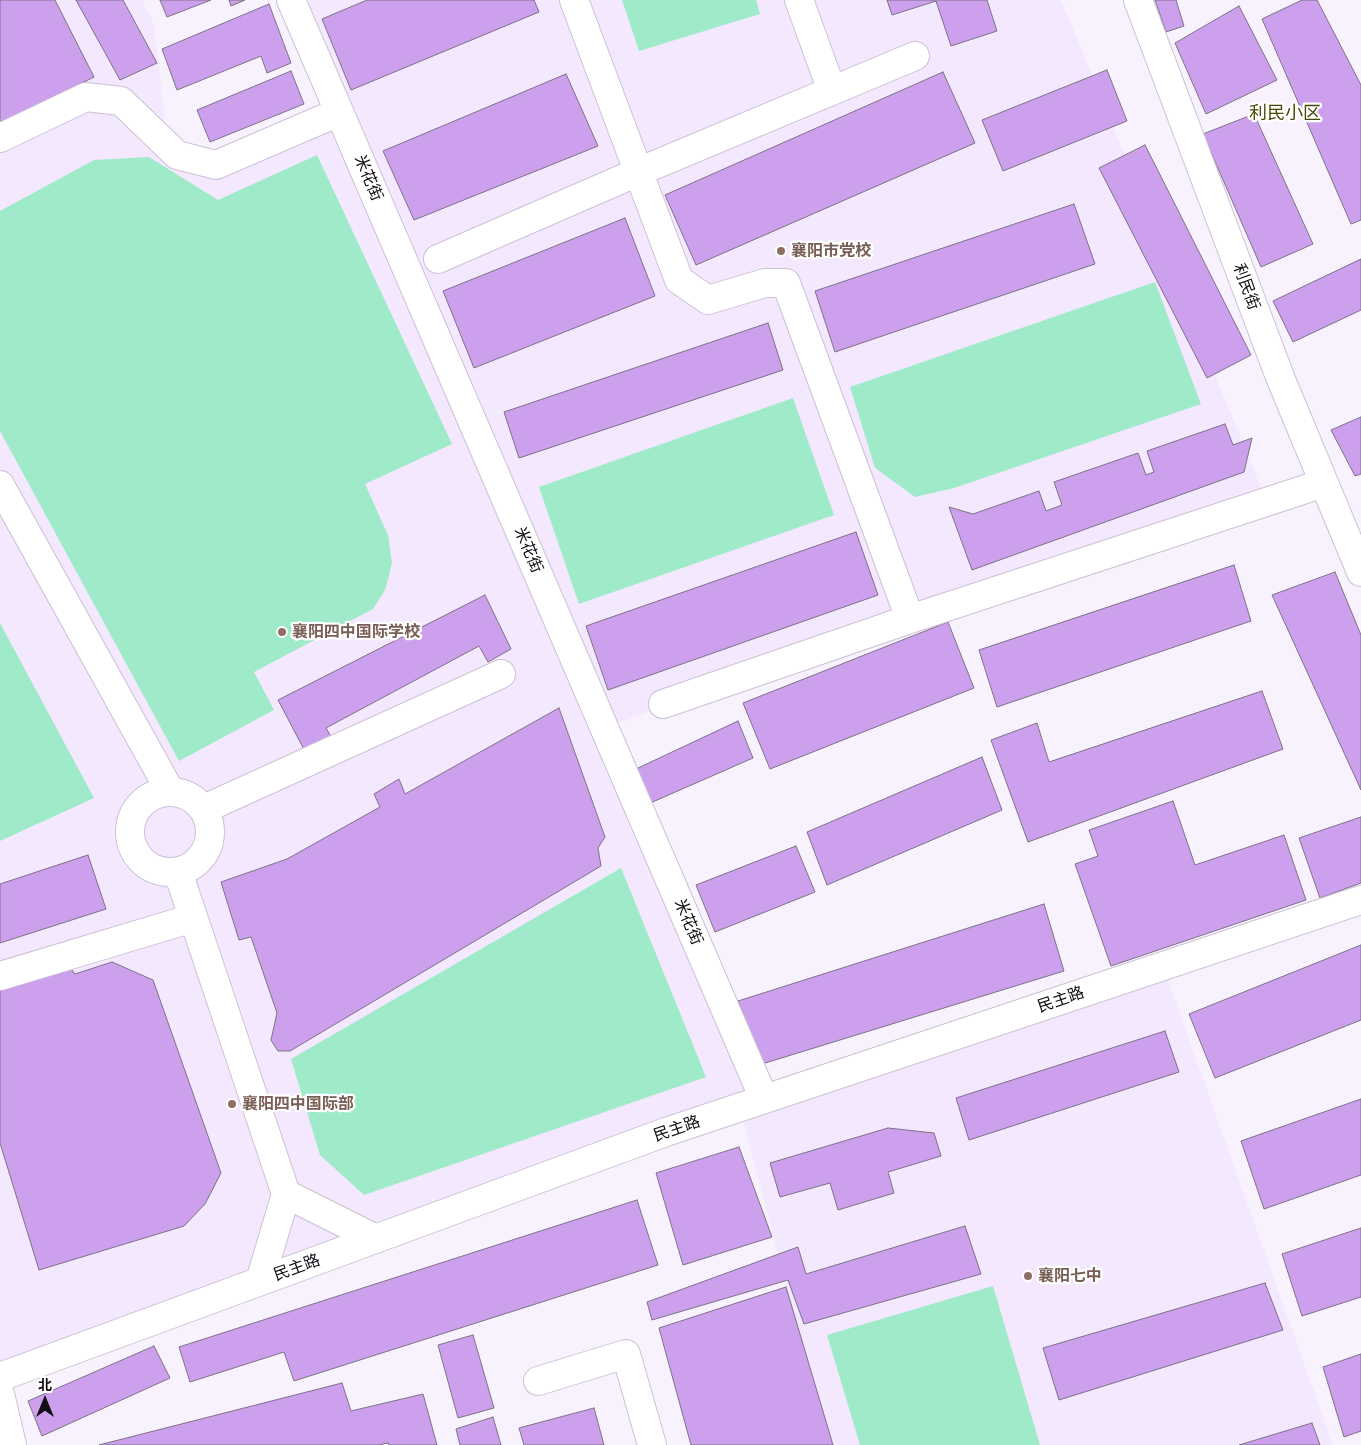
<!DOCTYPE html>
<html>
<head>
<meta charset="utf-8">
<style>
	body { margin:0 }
	#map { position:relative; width:1361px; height:1445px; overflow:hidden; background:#f8f1fe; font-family:"PT Sans","Noto Sans SC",sans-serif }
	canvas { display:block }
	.north { position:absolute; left:20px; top:1375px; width:50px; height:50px; -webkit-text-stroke:4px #fff; paint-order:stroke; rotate:0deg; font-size:14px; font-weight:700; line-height:20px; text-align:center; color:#110d14 }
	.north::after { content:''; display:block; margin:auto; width:18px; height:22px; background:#110d14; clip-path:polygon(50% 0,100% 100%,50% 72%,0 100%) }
</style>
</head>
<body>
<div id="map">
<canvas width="1361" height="1445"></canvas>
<div class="north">北</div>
</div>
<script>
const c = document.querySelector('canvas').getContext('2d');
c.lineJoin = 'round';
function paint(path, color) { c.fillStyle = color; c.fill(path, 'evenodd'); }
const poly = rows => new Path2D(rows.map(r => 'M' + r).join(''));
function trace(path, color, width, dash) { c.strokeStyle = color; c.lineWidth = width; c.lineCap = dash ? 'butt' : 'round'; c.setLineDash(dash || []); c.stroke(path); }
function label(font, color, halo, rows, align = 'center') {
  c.font = font + ' "PT Sans","Noto Sans SC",sans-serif'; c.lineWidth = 4.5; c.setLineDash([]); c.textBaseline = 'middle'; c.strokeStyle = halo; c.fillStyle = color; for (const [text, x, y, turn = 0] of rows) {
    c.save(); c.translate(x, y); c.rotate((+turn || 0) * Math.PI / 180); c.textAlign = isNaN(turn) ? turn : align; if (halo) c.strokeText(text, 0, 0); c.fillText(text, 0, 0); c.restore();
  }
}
const built = poly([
	[0,0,142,0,154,24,168,146,216,165,339,112,291,0,1061,0,1267,502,605,727,764,1099,1163,966,1333,1445,827,1445,740,1108,0,1377]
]);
const green = poly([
	[622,0,756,0,760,14,639,51],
	[317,155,452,444,365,484,388,535,392,563,385,590,373,609,254,672,274,710,179,761,0,431,0,211,94,160,149,157,218,200],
	[1155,282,1201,404,954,488,915,497,875,468,850,387],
	[793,398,834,515,579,604,539,487],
	[0,623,94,798,0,841],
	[621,868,706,1077,364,1195,320,1155,291,1059],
	[993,1286,1040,1445,860,1445,827,1335]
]);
const building = poly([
	[0,0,55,0,94,77,0,124,0,0],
	[76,0,123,0,157,63,120,80,76,0],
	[160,0,211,0,167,17,160,0],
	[229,0,245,0,231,6,229,0],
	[367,0,534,0,539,12,351,90,322,19,367,0],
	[887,0,987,0,997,31,951,46,936,1,892,15,887,0],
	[1155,0,1176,0,1184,26,1166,32,1155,0],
	[1302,0,1317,0,1361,85,1361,220,1351,224,1262,19,1302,0],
	[269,4,291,63,267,73,261,56,177,90,162,49,269,4],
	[1239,6,1277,80,1206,114,1175,43,1239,6],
	[1107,70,1127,121,1003,171,982,120,1107,70],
	[291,71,304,104,210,142,197,110,291,71],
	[943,72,975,143,696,265,665,195,943,72],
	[566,74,598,146,414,220,383,151,566,74],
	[1254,114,1313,244,1261,267,1203,134,1254,114],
	[1145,145,1251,355,1207,378,1099,168,1145,145],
	[1074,204,1095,264,835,352,815,291,1074,204],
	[625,218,655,296,474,368,443,291,625,218],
	[1361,259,1361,310,1293,342,1273,301,1361,259],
	[768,323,783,370,519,458,504,412,768,323],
	[1361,417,1361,474,1355,476,1331,430,1361,417],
	[1225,424,1233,445,1252,438,1244,472,972,570,949,507,973,514,1039,491,1046,511,1062,505,1054,482,1138,453,1146,475,1154,472,1147,451,1225,424],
	[856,532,878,595,608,690,586,626,856,532],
	[1234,565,1251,621,997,707,979,650,1234,565],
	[1335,572,1361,635,1361,790,1272,595,1335,572],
	[485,595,511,649,488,662,479,646,326,728,333,740,307,755,278,700,485,595],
	[948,622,974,688,770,769,743,703,948,622],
	[1262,691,1283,749,1028,842,991,740,1037,723,1049,762,1262,691],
	[559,708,605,837,598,848,601,866,290,1051,278,1051,271,1040,277,1013,251,937,239,940,221,882,287,859,380,807,374,794,399,779,405,794,559,708],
	[738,721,753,758,648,804,636,769,738,721],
	[982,757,1002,810,827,885,807,832,982,757],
	[1173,801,1195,865,1284,835,1306,900,1111,966,1075,864,1098,856,1089,830,1173,801],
	[1361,817,1361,883,1320,898,1299,838,1361,817],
	[796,846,815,892,715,932,696,885,796,846],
	[88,855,106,909,0,943,0,884,88,855],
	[1044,904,1064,971,762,1064,738,1001,1044,904],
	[1361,945,1361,1020,1215,1078,1189,1014,1361,945],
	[112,962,153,980,221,1173,205,1204,184,1226,39,1270,0,1143,0,986,68,965,75,974,112,962],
	[1165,1031,1179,1072,969,1140,956,1098,1165,1031],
	[1361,1099,1361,1175,1264,1209,1241,1141,1361,1099],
	[888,1128,934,1133,941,1156,888,1172,894,1193,838,1210,830,1183,780,1197,770,1163,888,1128],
	[739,1147,772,1237,683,1265,656,1173,739,1147],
	[637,1200,658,1265,294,1381,284,1352,190,1382,179,1347,637,1200],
	[965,1226,981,1274,804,1324,788,1280,652,1320,647,1302,798,1247,806,1274,965,1226],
	[1361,1228,1361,1297,1302,1316,1282,1254,1361,1228],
	[1265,1283,1283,1330,1059,1400,1043,1348,1265,1283],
	[786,1287,833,1445,691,1445,659,1328,786,1287],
	[473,1335,494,1408,458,1418,438,1345,473,1335],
	[154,1346,170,1378,42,1436,28,1401,154,1346],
	[1361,1354,1361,1431,1344,1437,1323,1367,1361,1354],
	[342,1383,351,1411,423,1394,437,1445,389,1445,388,1443,379,1445,99,1445,342,1383],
	[594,1408,604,1445,524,1445,519,1428,594,1408],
	[493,1417,501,1445,460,1445,456,1429,493,1417],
	[1312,1423,1320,1445,1239,1445,1312,1423]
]);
const minor = poly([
	[291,0,764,1099],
	[574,0,679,280,708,300,765,283,786,283,910,619,663,704],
	[799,0,832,91],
	[1138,0,1280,377,1361,572],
	[0,138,86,97,121,101,177,155,216,165,339,112],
	[438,259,638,172,915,56],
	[0,485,170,791],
	[910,619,1324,483],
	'130 832a40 40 0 1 1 80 0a40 40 0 1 1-80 0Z',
	[204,809,501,674],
	[178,872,286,1194],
	[0,976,193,918],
	[260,1281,286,1194,376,1239],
	[0,1377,666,1132,1361,900],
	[538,1381,626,1354,652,1445],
	[0,1394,12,1445]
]);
const markers = [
	[781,251,5,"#8d6e63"],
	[282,632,5,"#8d6e63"],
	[232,1104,5,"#8d6e63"],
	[1028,1276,5,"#8d6e63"]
];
const streetNames = [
	["米花街",368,178,67],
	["利民街",1246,287,70],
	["米花街",528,550,67],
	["米花街",688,922,67],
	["民主路",1061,1000,-19],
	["民主路",677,1129,-19],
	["民主路",297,1268,-20]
];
const educationNames = [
	["襄阳市党校",791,251],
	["襄阳四中国际学校",292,632],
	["襄阳四中国际部",242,1104],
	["襄阳七中",1038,1276]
];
const neighbourhoodNames = [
	["利民小区",1285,114]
];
paint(built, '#f4e8ff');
paint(green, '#9feac8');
paint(building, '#cca0ed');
trace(building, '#7d7285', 1);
trace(minor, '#ccc1d5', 30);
trace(minor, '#fff', 28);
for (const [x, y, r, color] of markers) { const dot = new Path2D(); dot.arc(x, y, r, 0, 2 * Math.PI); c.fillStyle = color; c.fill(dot); trace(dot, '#fff', 2); }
label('16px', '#110d14', '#fff', streetNames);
label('bold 16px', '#785e54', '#fff', educationNames, 'left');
label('18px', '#484909', '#fff', neighbourhoodNames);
</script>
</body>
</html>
